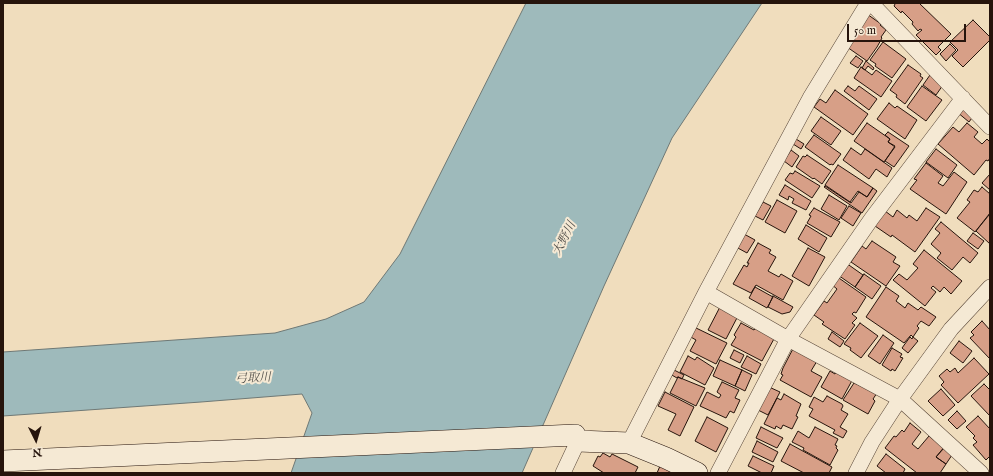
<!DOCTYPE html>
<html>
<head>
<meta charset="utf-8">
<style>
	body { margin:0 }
	#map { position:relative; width:993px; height:476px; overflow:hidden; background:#f0ddbd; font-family:"IM FELL English",serif }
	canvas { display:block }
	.frame { position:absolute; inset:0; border:4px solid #26140c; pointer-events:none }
	.north { position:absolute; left:16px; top:420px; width:40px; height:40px; -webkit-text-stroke:3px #f5e9d4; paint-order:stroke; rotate:175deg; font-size:11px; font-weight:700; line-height:16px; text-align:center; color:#26140c }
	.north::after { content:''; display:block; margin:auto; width:14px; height:18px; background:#26140c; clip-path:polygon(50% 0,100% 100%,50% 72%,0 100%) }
	.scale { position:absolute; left:847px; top:24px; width:119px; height:18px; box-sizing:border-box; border:2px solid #26140c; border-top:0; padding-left:5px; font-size:12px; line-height:14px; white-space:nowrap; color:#26140c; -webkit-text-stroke:3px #f5e9d4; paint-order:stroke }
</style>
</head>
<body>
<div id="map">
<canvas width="993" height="476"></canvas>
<div class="frame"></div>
<div class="north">N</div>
<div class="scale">50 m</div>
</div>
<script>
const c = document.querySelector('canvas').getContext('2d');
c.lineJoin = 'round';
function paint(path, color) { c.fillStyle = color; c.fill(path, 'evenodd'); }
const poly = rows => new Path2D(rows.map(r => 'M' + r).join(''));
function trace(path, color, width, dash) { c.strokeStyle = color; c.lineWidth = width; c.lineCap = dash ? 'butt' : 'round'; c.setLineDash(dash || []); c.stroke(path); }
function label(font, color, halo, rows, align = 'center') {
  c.font = font + ' "IM FELL English","Noto Serif JP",serif'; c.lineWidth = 4; c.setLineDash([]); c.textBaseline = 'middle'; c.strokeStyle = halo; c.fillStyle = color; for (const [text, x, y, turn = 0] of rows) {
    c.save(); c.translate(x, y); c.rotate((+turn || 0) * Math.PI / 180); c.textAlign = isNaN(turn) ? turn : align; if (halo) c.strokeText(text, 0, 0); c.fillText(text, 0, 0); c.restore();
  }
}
const water = poly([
	[526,3,762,3,672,138,604,286,522,473,291,473,312,413,302,394,201,402,3,416,3,352,275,333,326,319,364,302,400,254,526,3]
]);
const building = poly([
	[894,3,919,3,951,34,938,47,941,50,936,55,916,35,922,30,920,29,918,31,912,24,913,22,902,11,901,13,894,6,895,4,894,3],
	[867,14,881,24,880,25,886,30,881,37,882,38,877,47,867,61,847,47,867,14],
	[973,20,990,37,990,40,963,67,952,56,958,50,950,42,973,20],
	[883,42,906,59,892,78,875,66,876,64,870,60,883,42],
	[950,44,956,50,946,61,940,54,950,44],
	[856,56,863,61,858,68,850,63,856,56],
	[866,61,874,68,873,70,868,66,865,70,862,68,866,61],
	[908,65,921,74,920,76,923,78,905,104,896,97,897,95,890,90,908,65],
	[861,67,872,75,876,70,892,81,881,97,854,78,861,67],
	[930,75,943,85,936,95,923,85,930,75],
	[848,86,855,91,859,86,877,99,869,110,844,91,848,86],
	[922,86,942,100,926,121,907,107,922,86],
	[835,90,868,114,853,135,814,107,820,99,826,103,835,90],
	[889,103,895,108,897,106,917,120,905,139,877,119,889,103],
	[965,106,974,115,969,122,957,112,965,106],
	[821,117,841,131,831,145,811,131,821,117],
	[867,123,890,139,888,142,895,147,884,162,854,141,867,123],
	[967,123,978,132,974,137,982,144,987,139,990,142,990,158,988,161,986,160,974,175,938,144,953,127,959,132,967,123],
	[888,132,909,146,894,167,885,161,895,146,888,142,890,139,885,135,888,132],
	[814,135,841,154,833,165,831,164,830,165,805,147,814,135],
	[796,139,804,144,801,149,793,144,796,139],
	[851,148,861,155,865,149,892,168,887,177,876,169,869,179,843,160,851,148],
	[936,149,957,165,948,178,926,162,936,149],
	[791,150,799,156,792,167,784,161,791,150],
	[807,155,831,171,822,184,814,178,813,179,796,167,803,156,805,157,807,155],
	[926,163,943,176,938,183,943,186,954,172,967,182,946,214,910,189,917,180,914,179,926,163],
	[838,165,873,188,867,197,858,191,850,202,825,185,838,165],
	[795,171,820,186,812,198,785,180,790,173,793,174,795,171],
	[990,174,990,190,982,183,990,174],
	[785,185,811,201,806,210,792,203,794,199,789,196,788,200,779,195,785,185],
	[825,186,851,203,859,192,867,197,873,188,877,191,862,213,824,187,825,186],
	[982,187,990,194,990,213,975,232,957,218,970,202,967,200,974,190,978,192,982,187],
	[829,195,847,206,839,220,821,209,829,195],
	[777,200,797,211,785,233,765,222,777,200],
	[763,202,771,206,763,220,755,216,763,202],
	[849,206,861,213,853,226,841,218,849,206],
	[814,208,840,222,831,237,807,223,811,216,809,215,814,208],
	[926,208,940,217,915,252,892,235,891,237,875,226,885,211,893,217,897,210,907,218,909,215,917,221,926,208],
	[989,215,990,216,990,244,976,231,989,215],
	[941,222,978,253,970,263,963,257,952,270,937,258,941,253,931,244,940,233,935,229,941,222],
	[806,225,827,238,819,252,798,239,806,225],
	[973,233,984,241,978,249,967,241,973,233],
	[744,234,755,240,747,253,736,247,744,234],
	[872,241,896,257,893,262,900,266,886,286,851,262,862,246,866,249,872,241],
	[758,243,771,250,769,253,776,257,768,271,779,277,781,274,793,281,783,300,756,285,751,293,733,284,744,265,747,267,749,263,747,263,758,243],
	[808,248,825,257,809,286,792,276,808,248],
	[924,250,962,281,951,294,944,287,940,292,933,286,931,288,936,292,925,306,893,280,899,274,907,280,918,268,913,264,924,250],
	[846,263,863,275,855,287,838,275,846,263],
	[864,274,881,286,872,299,855,287,864,274],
	[836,276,866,297,856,313,854,312,852,314,857,318,852,323,855,325,845,339,822,324,824,322,814,315,824,301,827,303,837,289,831,284,836,276],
	[755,287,773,297,767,308,749,298,755,287],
	[886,287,899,296,896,301,905,308,908,303,918,310,921,307,936,317,929,326,921,321,917,326,919,328,913,337,911,335,904,343,866,317,886,287],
	[773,296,793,307,790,312,782,314,768,307,773,296],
	[721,305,739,314,726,339,708,330,721,305],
	[982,321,990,330,990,359,970,338,974,335,971,332,982,321],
	[741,323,754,330,757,326,775,337,762,361,731,345,736,337,734,335,741,323],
	[860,323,878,336,861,358,850,350,851,348,844,344,860,323],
	[694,327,727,343,716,364,690,351,696,340,689,336,694,327],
	[832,332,844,341,840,347,828,339,832,332],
	[883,335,894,343,880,364,868,356,883,335],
	[910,337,912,339,913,337,918,341,908,353,902,348,910,337],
	[959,341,972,351,963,363,950,353,959,341],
	[796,343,820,356,811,371,822,377,811,397,780,380,783,375,781,374,783,368,796,343],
	[892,348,902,354,900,357,903,358,895,371,892,369,891,371,882,365,892,348],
	[734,350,744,355,740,363,730,358,734,350],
	[688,356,695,360,697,357,714,368,705,385,680,372,688,356],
	[747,356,761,364,756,374,741,367,747,356],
	[974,358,989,374,958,403,941,385,944,382,939,376,947,369,950,372,955,368,958,373,974,358],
	[720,360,742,370,735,386,713,376,720,360],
	[840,366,855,375,842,399,821,387,830,371,835,374,840,366],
	[672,369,684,375,682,379,678,377,677,378,670,374,672,369],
	[742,370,752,375,745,391,735,386,742,370],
	[678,377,705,388,696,406,670,393,678,377],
	[722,382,739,390,735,398,740,400,734,413,730,411,726,418,700,406,707,392,719,398,721,395,717,392,722,382],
	[854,383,877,393,873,399,875,401,868,414,843,400,854,383],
	[984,384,989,389,990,389,990,416,971,396,984,384],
	[769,387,780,392,768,415,758,410,769,387],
	[941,389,955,405,943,416,928,401,941,389],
	[665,392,694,407,680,436,668,430,676,414,658,406,665,392],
	[784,394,801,404,796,416,798,417,792,429,783,425,781,429,776,426,775,429,764,424,777,398,781,400,784,394],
	[827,396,842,404,843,406,841,410,848,414,840,427,847,431,843,438,833,433,835,430,809,416,813,409,809,407,814,397,823,402,827,396],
	[957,411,966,421,957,429,948,420,957,411],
	[978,416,990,429,990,456,986,460,973,445,977,442,973,438,975,436,966,427,978,416],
	[707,417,728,428,716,452,695,441,707,417],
	[910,423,921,432,912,444,918,449,929,436,944,448,936,457,946,464,940,473,917,473,885,448,894,436,896,437,902,430,904,432,910,423],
	[761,427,783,438,777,448,756,438,761,427],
	[815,427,838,439,835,445,837,446,836,448,838,450,830,465,803,450,804,448,792,442,798,431,809,438,815,427],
	[757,441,778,452,773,462,752,452,757,441],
	[790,444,832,467,829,473,804,473,781,461,790,444],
	[945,446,954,452,946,464,936,457,945,446],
	[603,453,610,457,612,454,638,467,635,473,604,473,593,466,598,456,600,457,603,453],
	[886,454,905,469,903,473,886,473,877,466,886,454],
	[753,456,774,466,771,473,762,473,748,466,753,456],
	[660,466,670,471,669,473,657,473,660,466]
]);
const street = poly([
	[871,3,990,127],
	[706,292,788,339,900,399,981,473],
	[629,443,706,292,810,98,868,3],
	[563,473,578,441],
	[718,473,788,339,872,218,963,98],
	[856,473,872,442,900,399,951,329,990,287]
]);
const secondary = poly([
	[3,461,575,435,578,441,629,443,666,458,697,473]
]);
const waterNames = [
	["大野川",565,239,-63],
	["弓取川",253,379,-3]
];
paint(water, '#9ebabb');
trace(water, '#6e7875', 1);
paint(building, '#d79f87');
trace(building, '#26140c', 1);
trace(street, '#584638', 16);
trace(secondary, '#26140c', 22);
trace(street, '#f5e9d4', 15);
trace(secondary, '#f5e9d4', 21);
label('italic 12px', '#504e49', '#f5e9d4', waterNames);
</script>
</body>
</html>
